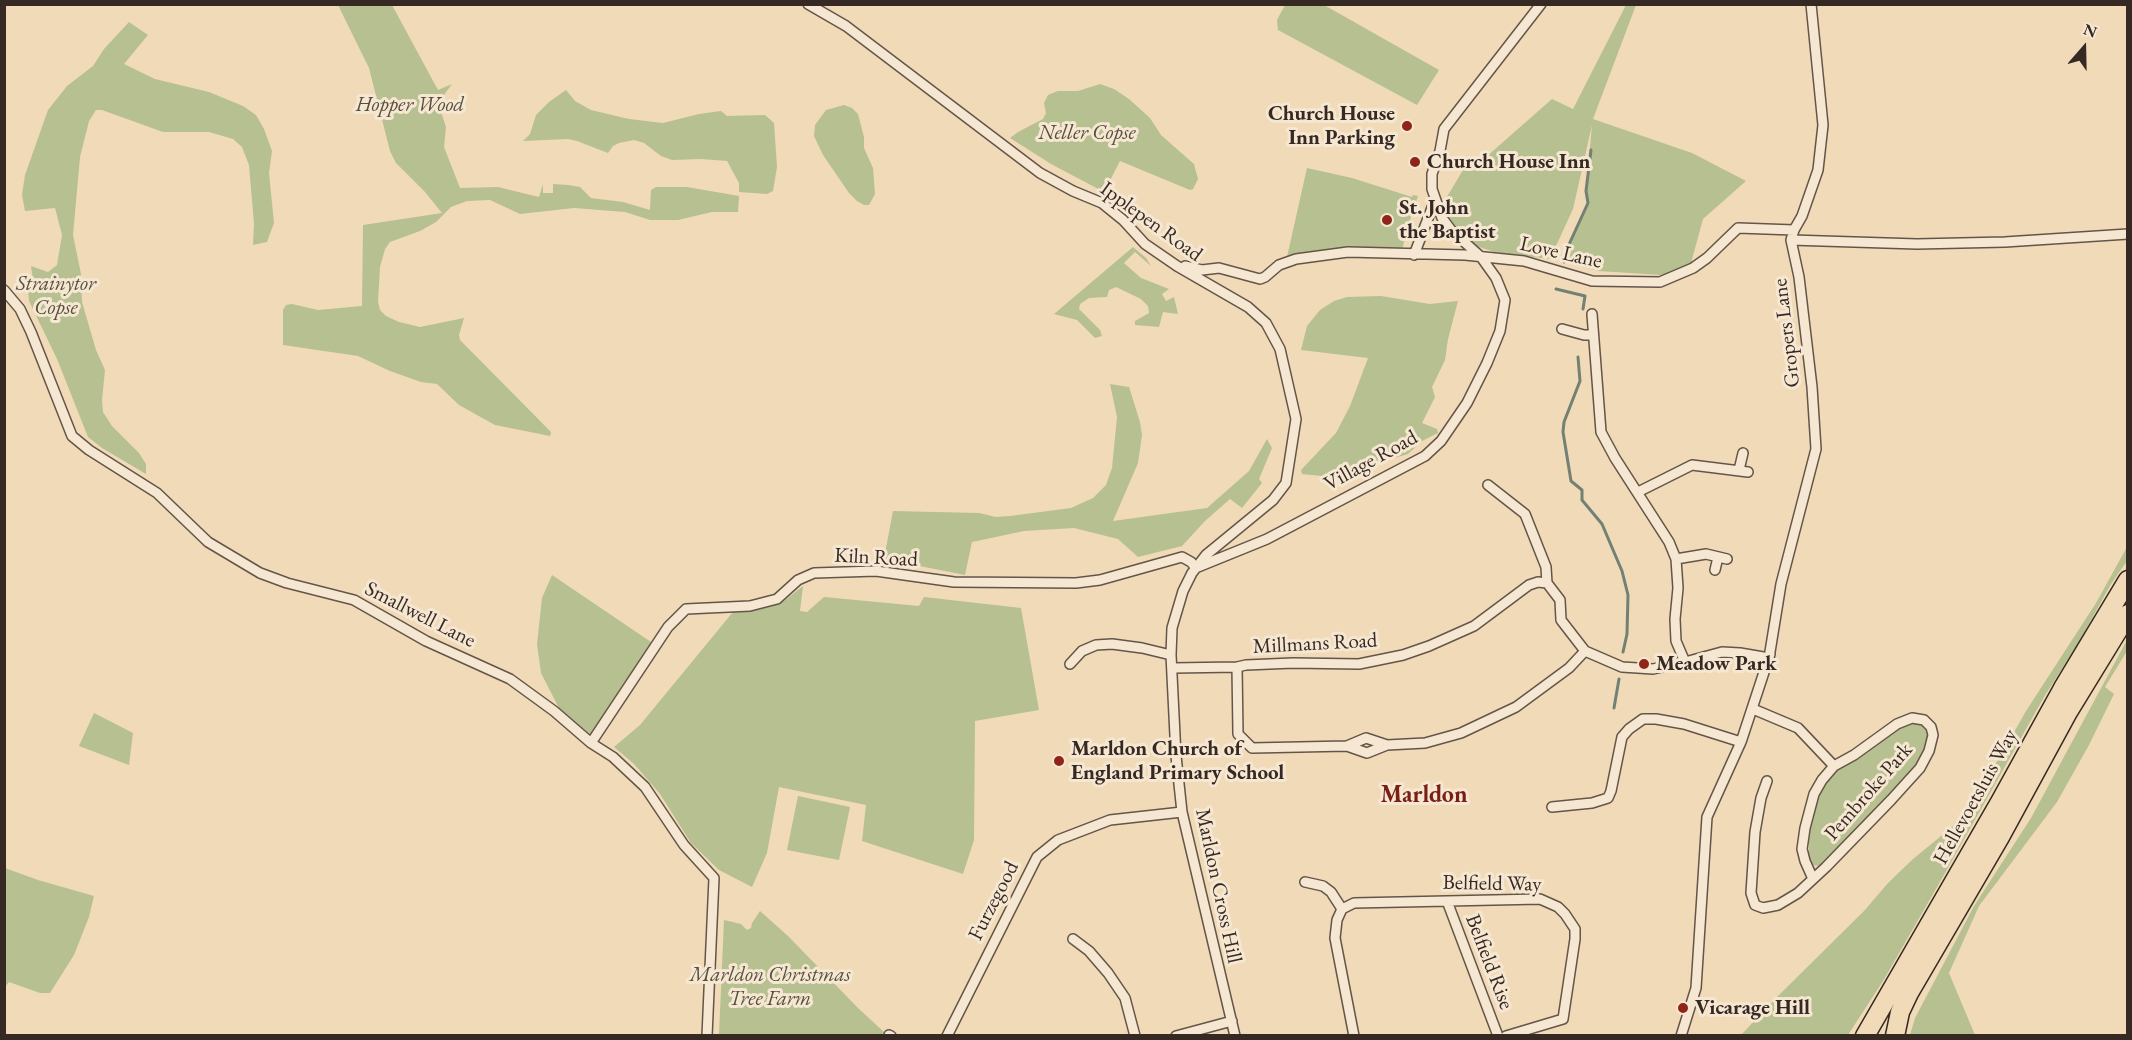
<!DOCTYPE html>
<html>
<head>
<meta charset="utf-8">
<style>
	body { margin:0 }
	#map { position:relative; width:2132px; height:1040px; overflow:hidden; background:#f0dab8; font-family:"EB Garamond",serif }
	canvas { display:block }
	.frame { position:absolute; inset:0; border:6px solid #362923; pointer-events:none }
	.north { position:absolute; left:2054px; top:18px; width:60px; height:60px; -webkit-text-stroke:4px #f5e7d1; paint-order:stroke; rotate:20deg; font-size:16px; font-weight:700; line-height:24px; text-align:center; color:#362923 }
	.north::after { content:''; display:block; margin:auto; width:21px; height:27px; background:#362923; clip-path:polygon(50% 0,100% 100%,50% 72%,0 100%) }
</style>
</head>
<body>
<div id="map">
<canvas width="2132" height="1040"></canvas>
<div class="frame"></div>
<div class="north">N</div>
</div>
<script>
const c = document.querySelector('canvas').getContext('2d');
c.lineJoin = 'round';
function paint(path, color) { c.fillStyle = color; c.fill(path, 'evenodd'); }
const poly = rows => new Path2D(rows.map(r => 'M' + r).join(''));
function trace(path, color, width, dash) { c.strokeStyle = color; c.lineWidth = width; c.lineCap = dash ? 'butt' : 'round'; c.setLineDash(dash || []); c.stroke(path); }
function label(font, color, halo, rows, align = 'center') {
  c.font = font + ' "EB Garamond",serif'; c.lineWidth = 6; c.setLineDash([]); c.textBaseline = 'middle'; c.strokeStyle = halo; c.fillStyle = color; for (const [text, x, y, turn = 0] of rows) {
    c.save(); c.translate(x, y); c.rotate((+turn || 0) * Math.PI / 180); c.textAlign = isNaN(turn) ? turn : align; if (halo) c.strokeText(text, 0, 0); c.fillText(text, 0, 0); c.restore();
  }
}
const green = poly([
	[338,5,392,5,438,90,452,84,444,95,441,112,446,127,444,147,460,188,498,187,539,197,543,184,543,193,553,193,553,184,568,185,580,187,591,198,623,202,650,210,651,190,656,187,687,187,739,196,738,212,712,212,678,220,650,220,625,212,574,208,520,214,490,200,467,201,451,207,436,222,420,231,390,242,385,249,380,267,378,302,380,310,386,316,399,322,420,327,464,318,459,335,460,340,551,432,550,436,495,425,459,405,437,384,421,382,390,371,358,356,283,345,283,310,286,305,292,304,318,310,362,306,363,225,442,213,425,192,396,163,390,151,369,68],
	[1285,5,1324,5,1439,70,1417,105,1278,30,1277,20],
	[1626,5,1636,5,1593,119,1692,153,1746,181,1703,219,1690,267,1661,275,1598,271,1564,262,1566,251,1588,203,1586,191,1592,125,1573,209,1550,259,1495,252,1476,246,1447,220,1441,207,1463,170,1477,165,1552,99,1573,109],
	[129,22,148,35,124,64,155,79,209,92,243,106,256,115,264,129,272,151,269,173,274,223,267,242,253,245,254,224,249,165,242,147,233,139,209,132,163,132,102,110,96,110,89,121,80,157,73,235,81,274,82,302,96,350,105,370,102,400,103,412,112,426,139,453,146,464,146,474,102,448,88,437,86,432,57,359,29,301,28,289,33,280,31,266,48,272,57,265,62,235,55,208,25,211,22,195,25,175,48,110,67,86,93,66,104,49],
	[1100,84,1114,89,1129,99,1150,118,1161,135,1194,164,1198,179,1193,189,1190,190,1120,161,1104,192,1051,164,1010,138,1018,132,1043,119,1046,113,1044,103,1048,95,1058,91,1078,91],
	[566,90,575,101,591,110,629,119,663,123,699,114,721,111,727,116,765,115,774,123,777,167,773,191,767,194,739,192,739,183,727,161,701,159,672,160,661,156,644,143,634,140,619,143,613,146,608,153,577,141,568,139,523,141,530,134,536,115,549,102],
	[844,105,852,108,858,114,864,137,864,148,873,168,875,194,869,205,864,205,857,201,849,193,823,155,814,136,815,125,826,110],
	[1307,168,1352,178,1412,197,1413,195,1418,196,1412,213,1401,253,1340,249,1287,257],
	[1133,247,1146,258,1151,266,1135,252,1124,263,1141,278,1169,289,1162,294,1166,301,1174,297,1178,314,1163,312,1159,327,1135,325,1135,321,1149,313,1148,306,1141,299,1116,287,1109,290,1107,297,1089,298,1080,304,1079,309,1100,330,1102,336,1095,338,1077,320,1054,314],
	[1381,296,1430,304,1458,301,1448,339,1445,360,1432,387,1435,397,1422,423,1437,429,1438,433,1422,441,1408,454,1365,467,1322,476,1302,474,1301,470,1336,433,1350,406,1368,358,1301,350,1307,326,1320,310,1334,301,1347,297],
	[1110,384,1129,387,1140,422,1142,435,1138,463,1113,521,1207,508,1249,471,1267,439,1272,448,1259,479,1262,483,1242,508,1230,499,1205,521,1182,546,1138,557,1118,539,1074,528,1024,531,972,542,965,575,884,559,893,511,979,513,996,517,1010,516,1071,508,1093,498,1106,485,1112,468,1117,417],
	[2127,547,2127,561,2111,584,2080,640,2044,697,1944,875,1883,981,1848,1035,1741,1035,1778,996,1864,911,1888,883,1913,859,1952,827,2000,757,2026,711,2096,603],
	[552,575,651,642,591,735,560,710,541,673,537,644,542,598],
	[803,586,800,611,807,612,824,597,919,606,924,597,1021,608,1039,710,975,721,974,840,963,874,862,841,866,805,779,787,767,853,752,887,719,870,691,843,660,794,634,764,614,747,640,725,733,612,760,609,784,601],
	[2127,640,2127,651,2105,687,2114,694,2089,745,2057,802,1979,906,1949,973,1975,1035,1910,1035,1915,1018,1974,906,2031,818],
	[94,713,133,733,129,765,79,746],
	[1918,721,1925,725,1928,733,1925,748,1917,764,1875,810,1819,866,1812,865,1809,858,1809,827,1816,802,1825,782,1838,769,1894,730,1908,723],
	[798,796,850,807,839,860,787,850],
	[5,868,38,880,94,896,89,917,74,955,50,993,40,993,9,982,5,987],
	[760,911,788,936,858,1008,884,1032,881,1035,719,1035,724,920,741,924,747,930,751,928,752,923]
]);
const stream = poly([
	[1564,262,1566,251,1588,203,1586,191,1591,150],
	[1556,289,1585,296,1583,309],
	[1578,357,1580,381,1564,422,1563,432,1571,481,1582,490,1582,500,1602,524,1622,571,1628,595,1627,634,1623,652],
	[1614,708,1619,679]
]);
const street = poly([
	[808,4,846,26,1040,173,1073,191,1102,203,1123,220,1145,244,1177,266,1248,307,1266,323,1280,349,1296,419,1286,483,1273,500,1206,555,1192,573,1183,591,1172,628,1171,655,1176,756,1182,812,1235,1036],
	[1791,240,1917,244,2005,242,2128,234],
	[1414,255,1435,200],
	[1185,266,1202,270,1219,268,1260,279,1265,277,1279,265,1296,259,1348,252,1465,255,1524,261,1592,281,1660,282,1693,268,1707,258,1738,228,1794,230],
	[4,290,20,309,31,332,72,436,89,450,157,493,208,542,260,573,287,583,354,600,426,641,510,679,554,711,591,743,613,757,645,787,684,845,714,878,707,1036],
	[1592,314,1601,432,1615,458,1669,542,1676,559,1678,588,1675,619,1676,641,1685,662,1722,652,1740,653,1769,658],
	[1562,329,1584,335,1593,335],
	[1739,470,1743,453],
	[1488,485,1525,514,1546,567,1547,583,1560,600,1561,620,1585,651,1622,667,1653,669,1685,662],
	[1638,492,1692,465,1748,472],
	[1676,559,1706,554,1727,559],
	[1198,567,1267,539,1425,456,1441,441,1467,403,1487,363,1500,331,1505,300,1496,278,1481,257,1451,230,1442,218,1432,189,1432,174,1440,151,1444,129,1541,4],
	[1715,570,1718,557],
	[1769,658,1781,584,1816,449,1812,387,1799,277,1791,240,1794,230,1802,216,1818,170,1823,125,1811,4],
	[1070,664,1082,651,1096,645,1112,644,1142,648,1171,655],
	[1237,667,1238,734,1252,748,1347,746,1367,753,1387,745],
	[1173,668,1237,667,1246,665,1293,663,1359,664,1403,655,1429,646,1474,626,1529,585,1538,582,1547,583],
	[1753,709,1798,728,1834,766,1854,755,1897,724,1912,718,1924,720,1931,727,1933,735,1929,751,1920,768,1891,800,1826,867,1798,893,1778,905,1763,908,1755,905,1751,893,1755,832,1761,798,1767,781],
	[591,743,668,627,686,609,750,606,777,599,798,580,814,573,876,571,954,582,1076,583,1100,580,1182,557,1191,562,1196,568],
	[1347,746,1366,738,1387,745,1425,743,1461,733,1516,707,1569,668,1585,651],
	[1552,807,1592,803,1608,798,1611,791,1622,737,1629,729,1643,719,1656,719,1684,724,1741,742],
	[1813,879,1805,861,1802,849,1805,828,1814,794,1822,780,1834,766],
	[1305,882,1323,886,1331,892,1342,909,1337,920,1335,938,1354,1036],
	[1447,901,1498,1036],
	[1342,909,1354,903,1540,899,1558,907,1565,914,1575,929,1575,939,1563,1019,1506,1036],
	[1073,939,1089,951,1108,973,1125,998,1135,1036],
	[889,1035,891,1036],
	[947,1036,1037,857,1058,840,1110,820,1182,812],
	[1176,1036,1232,1021],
	[1681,1036,1696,988,1707,817,1741,742,1770,654]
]);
const highway = poly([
	[1865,1036,2000,802,2063,688,2128,580],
	[1895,1036,1900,1012,1909,993,2000,837,2068,712,2128,614]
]);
const markers = [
	[1407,126,6,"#8f2418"],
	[1415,162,6,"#8f2418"],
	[1387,220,6,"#8f2418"],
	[1644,664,6,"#8f2418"],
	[1059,761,6,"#8f2418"],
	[1683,1008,6,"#8f2418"]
];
const parkNames = [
	["Hopper Wood",410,105],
	["Neller Copse",1087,133],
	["Strainytor",56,284],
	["Copse",56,308],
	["Marldon Christmas",770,975],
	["Tree Farm",770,999]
];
const poiNames = [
	["Church House",1395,114,"right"],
	["Inn Parking",1395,138,"right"],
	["Church House Inn",1427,162],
	["St. John",1399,208],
	["the Baptist",1399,232],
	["Meadow Park",1656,664],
	["Marldon Church of",1071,749],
	["England Primary School",1071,773],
	["Vicarage Hill",1695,1008]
];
const streetNames = [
	["Ipplepen Road",1151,222,36],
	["Love Lane",1561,253,13],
	["Gropers Lane",1787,333,-97],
	["Village Road",1371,461,-29],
	["Kiln Road",876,558,3],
	["Smallwell Lane",420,615,27],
	["Millmans Road",1315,644,-3],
	["Pembroke Park",1869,792,-49],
	["Hellevoetsluis Way",1976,797,-61],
	["Belfield Way",1492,884,1],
	["Marldon Cross Hill",1218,886,78],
	["Furzegood",994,901,-63],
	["Belfield Rise",1489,962,69]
];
const quarterNames = [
	["Marldon",1424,795]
];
paint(green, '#b7c090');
trace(stream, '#738175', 3);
trace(street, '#645548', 12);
trace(highway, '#362923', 21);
trace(street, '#f5e7d1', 9);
trace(highway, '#f0dab8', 18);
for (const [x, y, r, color] of markers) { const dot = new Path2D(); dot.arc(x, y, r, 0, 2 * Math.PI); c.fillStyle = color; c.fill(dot); trace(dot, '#f5e7d1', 2); }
label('italic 21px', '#564f3e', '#f5e7d1', parkNames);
label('bold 21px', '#362923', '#f5e7d1', poiNames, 'left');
label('21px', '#362923', '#f5e7d1', streetNames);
label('bold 24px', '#7a1f14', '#f5e7d1', quarterNames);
</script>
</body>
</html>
